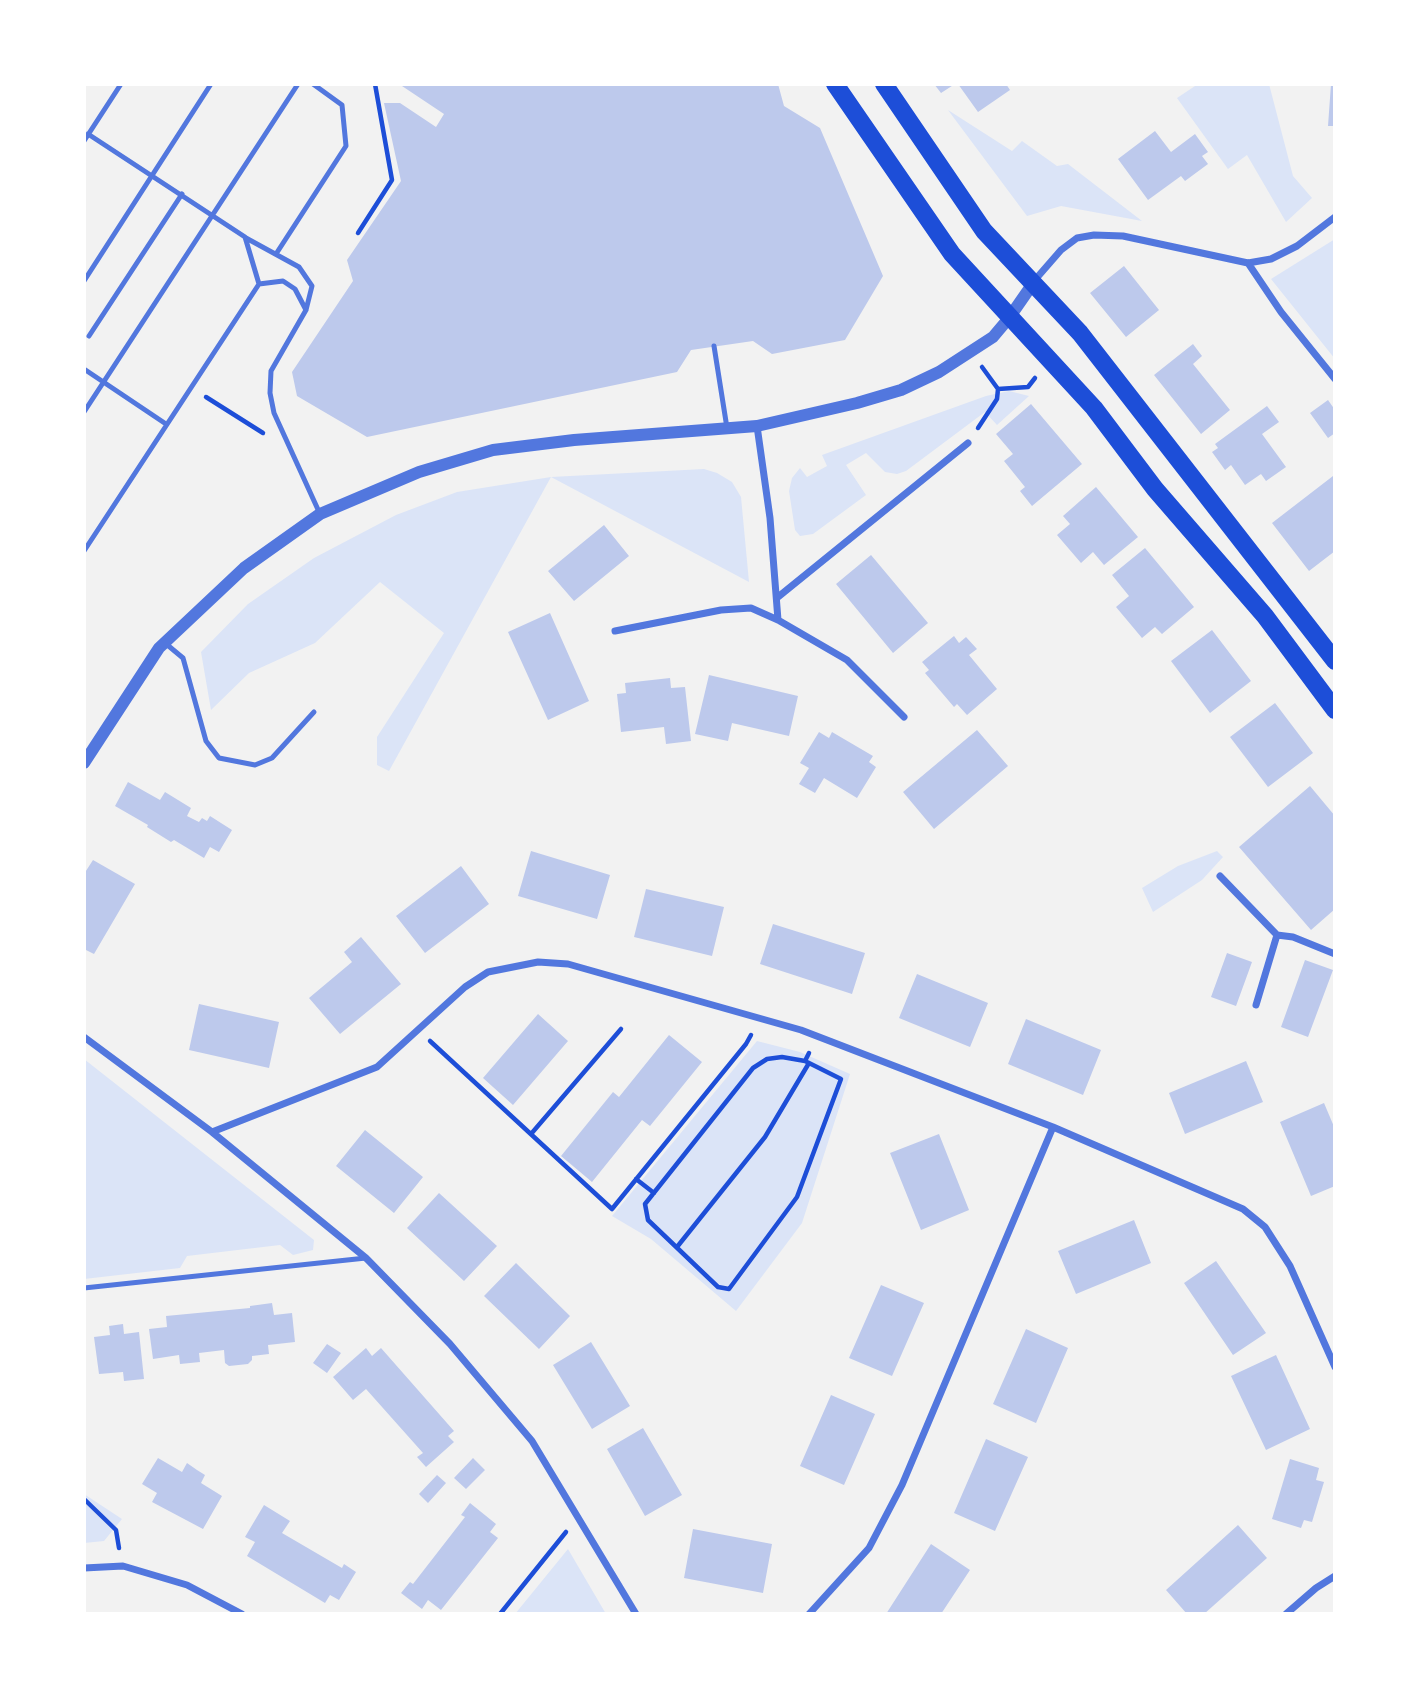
<!DOCTYPE html>
<html>
<head>
<meta charset="utf-8">
<style>
	body { margin:0 }
	#map { position:relative; width:1419px; height:1698px; overflow:hidden; background:#f2f2f2; font-family:"PT Sans Narrow",sans-serif }
	canvas { display:block }
	.frame { position:absolute; inset:0; border:86px solid #fff; pointer-events:none }
</style>
</head>
<body>
<div id="map">
<canvas width="1419" height="1698"></canvas>
<div class="frame"></div>
</div>
<script>
const c = document.querySelector('canvas').getContext('2d');
c.lineJoin = 'round';
function paint(path, color) { c.fillStyle = color; c.fill(path, 'evenodd'); }
const poly = rows => new Path2D(rows.map(r => 'M' + r).join(''));
function trace(path, color, width, dash) { c.strokeStyle = color; c.lineWidth = width; c.lineCap = dash ? 'butt' : 'round'; c.setLineDash(dash || []); c.stroke(path); }
const green = poly([
	[1198,84,1269,84,1293,176,1312,198,1286,222,1247,155,1228,169,1177,98],
	[948,110,1012,151,1022,141,1057,166,1068,164,1142,221,1061,206,1027,216],
	[1335,239,1335,359,1271,279],
	[1009,391,1029,396,997,425,985,412,906,471,897,474,885,472,866,453,846,465,866,495,813,534,800,536,795,530,789,491,792,478,800,468,807,477,827,466,822,455,986,396],
	[704,469,717,473,732,482,741,497,749,582,551,477,389,771,377,765,377,737,444,633,380,582,315,643,249,673,211,710,201,652,248,604,314,558,396,515,457,492,551,477],
	[1217,851,1223,857,1202,880,1153,912,1142,888,1178,866],
	[757,1041,800,1052,850,1074,802,1223,736,1311,651,1239,612,1216],
	[84,1059,314,1240,313,1250,293,1255,280,1245,187,1256,180,1268,84,1279],
	[84,1494,122,1519,104,1541,84,1543],
	[568,1549,606,1614,515,1614]
]);
const building = poly([
	[399,84,778,84,784,106,820,128,883,276,845,340,772,354,753,341,691,350,677,372,367,437,297,396,292,372,353,281,347,260,401,181,384,103,400,103,436,127,444,114],
	[934,84,955,84,941,93],
	[958,84,1006,84,1010,90,978,112],
	[1331,84,1335,84,1335,126,1328,126],
	[1155,131,1171,152,1195,134,1208,152,1202,156,1208,164,1185,181,1181,176,1148,200,1118,159],
	[1124,266,1159,310,1126,337,1090,293],
	[1193,344,1202,356,1193,364,1230,410,1201,434,1154,375],
	[1328,400,1335,410,1335,433,1328,438,1310,413],
	[1031,404,1082,464,1032,506,1020,491,1025,487,1004,461,1013,454,996,434],
	[1267,406,1279,422,1262,434,1286,467,1266,481,1261,474,1245,485,1231,465,1225,470,1212,452,1218,448,1215,444],
	[1333,476,1335,479,1335,551,1309,571,1272,523],
	[1096,487,1138,537,1104,565,1093,552,1081,563,1057,535,1070,524,1063,516],
	[604,525,629,556,574,601,548,571],
	[1145,548,1194,607,1162,634,1155,627,1142,638,1116,607,1129,596,1112,575],
	[871,555,928,623,893,653,836,584],
	[550,613,589,701,548,720,508,632],
	[1212,630,1251,681,1210,713,1171,661],
	[954,636,959,643,966,637,977,649,969,655,997,689,967,715,957,704,954,707,925,673,929,670,922,662],
	[709,675,798,696,789,736,732,723,728,741,695,734],
	[670,678,671,688,685,687,691,741,666,744,664,727,621,732,617,694,626,693,625,683],
	[1275,703,1313,753,1268,787,1230,737],
	[977,730,1008,766,934,829,903,792],
	[819,732,829,738,832,732,873,756,869,762,876,767,857,798,824,778,815,793,799,784,809,768,800,763],
	[128,782,160,800,165,792,191,808,187,816,199,822,202,818,207,821,210,816,232,830,219,852,210,847,204,858,174,840,171,842,147,827,148,825,115,806],
	[1310,786,1335,816,1335,909,1311,930,1239,847],
	[531,851,610,875,597,919,518,896],
	[93,860,135,884,94,954,84,949,84,874],
	[461,866,489,904,425,953,396,916],
	[646,889,724,907,712,956,634,937],
	[773,924,865,953,852,994,760,964],
	[361,937,401,984,340,1034,309,998,352,962,344,952],
	[1227,953,1252,962,1236,1006,1211,997],
	[1305,960,1333,970,1308,1037,1281,1027],
	[917,974,988,1003,970,1047,899,1018],
	[199,1004,279,1022,269,1068,189,1050],
	[538,1014,568,1041,513,1105,483,1078],
	[1026,1019,1101,1050,1083,1095,1008,1064],
	[669,1035,702,1062,650,1126,642,1120,592,1182,561,1156,613,1092,619,1097],
	[1246,1061,1263,1102,1185,1134,1169,1093],
	[1324,1103,1335,1129,1335,1186,1311,1196,1280,1122],
	[365,1130,423,1177,394,1213,336,1166],
	[939,1134,969,1210,921,1230,890,1153],
	[439,1193,497,1246,464,1281,407,1228],
	[1134,1220,1151,1263,1076,1294,1058,1251],
	[1216,1261,1266,1333,1233,1355,1184,1283],
	[516,1263,570,1316,539,1349,484,1296],
	[881,1285,924,1303,892,1376,849,1358],
	[272,1303,274,1315,292,1313,295,1342,268,1345,269,1354,252,1356,252,1360,248,1364,229,1366,225,1363,224,1350,199,1353,200,1362,180,1364,179,1355,153,1359,149,1329,167,1327,166,1316,250,1308,250,1306],
	[123,1324,124,1334,139,1332,144,1379,124,1381,123,1372,99,1374,94,1337,110,1335,109,1326],
	[1026,1329,1068,1348,1036,1423,993,1404],
	[591,1342,630,1406,592,1429,553,1365],
	[327,1344,341,1353,327,1373,313,1363],
	[366,1348,372,1356,381,1348,454,1431,448,1436,454,1442,426,1467,417,1457,423,1453,366,1389,353,1400,333,1377],
	[1276,1355,1310,1429,1266,1450,1231,1376],
	[831,1395,875,1414,844,1485,800,1466],
	[643,1428,682,1495,645,1516,607,1449],
	[986,1439,1028,1457,995,1531,954,1513],
	[158,1458,182,1472,187,1463,197,1470,205,1475,201,1483,222,1496,203,1529,152,1502,157,1493,142,1484],
	[473,1458,485,1470,466,1489,454,1478],
	[1290,1459,1319,1468,1316,1480,1324,1482,1312,1522,1304,1520,1301,1528,1272,1519],
	[437,1475,446,1483,428,1503,419,1494],
	[470,1503,496,1524,490,1532,498,1538,441,1610,428,1600,422,1609,401,1593,410,1582,413,1584,465,1517,461,1515],
	[264,1505,290,1521,282,1533,342,1568,344,1564,356,1572,339,1600,330,1595,325,1603,247,1556,255,1542,245,1537],
	[1238,1525,1267,1558,1204,1614,1187,1614,1166,1590],
	[693,1529,772,1544,763,1593,684,1578],
	[931,1544,970,1570,941,1614,886,1614]
]);
const path = poly([
	[358,233,392,180,375,84],
	[998,389,1028,387,1035,378],
	[206,397,263,433],
	[978,428,997,399,998,389,982,367],
	[430,1041,612,1209,746,1044,751,1035],
	[805,1061,841,1079,797,1197,729,1289,718,1287,648,1220,645,1204,753,1068,767,1059,782,1057,805,1061,809,1053],
	[531,1134,621,1029],
	[636,1179,654,1193],
	[677,1247,765,1137,809,1063],
	[84,1499,116,1530,119,1548],
	[500,1614,566,1532]
]);
const service = poly([
	[84,141,121,84],
	[246,238,299,267,312,286,306,310,271,371,270,393,274,413,320,514],
	[276,254,346,146,342,105,313,84],
	[84,281,211,84],
	[259,284,283,281,295,289,306,310],
	[89,336,182,194],
	[714,346,727,428],
	[84,369,166,424],
	[84,412,298,84],
	[84,551,259,284,245,237,88,134],
	[165,643,183,658,206,741,219,758,255,765,272,758,314,712],
	[84,1288,366,1258]
]);
const minor = poly([
	[1248,263,1281,312,1335,379],
	[1034,281,1061,250,1077,238,1094,235,1123,236,1248,263,1271,259,1297,246,1335,217],
	[757,426,770,518,778,620],
	[778,597,968,443],
	[615,631,721,610,751,608,778,620,847,660,904,717],
	[1220,876,1277,935,1293,937,1335,954],
	[1256,1005,1277,935],
	[84,1037,212,1132,366,1258,450,1344,532,1441,636,1614],
	[212,1132,377,1067,465,987,488,972,538,962,568,964,801,1030,1053,1127,1243,1209,1265,1227,1290,1266,1335,1367],
	[84,1568,123,1566,187,1585,242,1614],
	[809,1614,869,1548,902,1485,1053,1127],
	[1286,1614,1316,1588,1335,1576]
]);
const tertiary = poly([
	[84,763,159,648,244,568,320,514,419,472,493,450,574,440,757,426,857,403,901,390,939,372,993,337,1009,318,1034,282]
]);
const primary = poly([
	[835,84,952,254,1094,408,1155,489,1265,616,1335,710],
	[884,84,984,231,1080,333,1335,661]
]);
paint(green, '#dbe4f7');
paint(building, '#bdc9ec');
trace(path, '#1d4ed8', 4.5);
trace(service, '#5277de', 5);
trace(minor, '#5277de', 7);
trace(tertiary, '#5277de', 12);
trace(primary, '#1d4ed8', 18);
</script>
</body>
</html>
